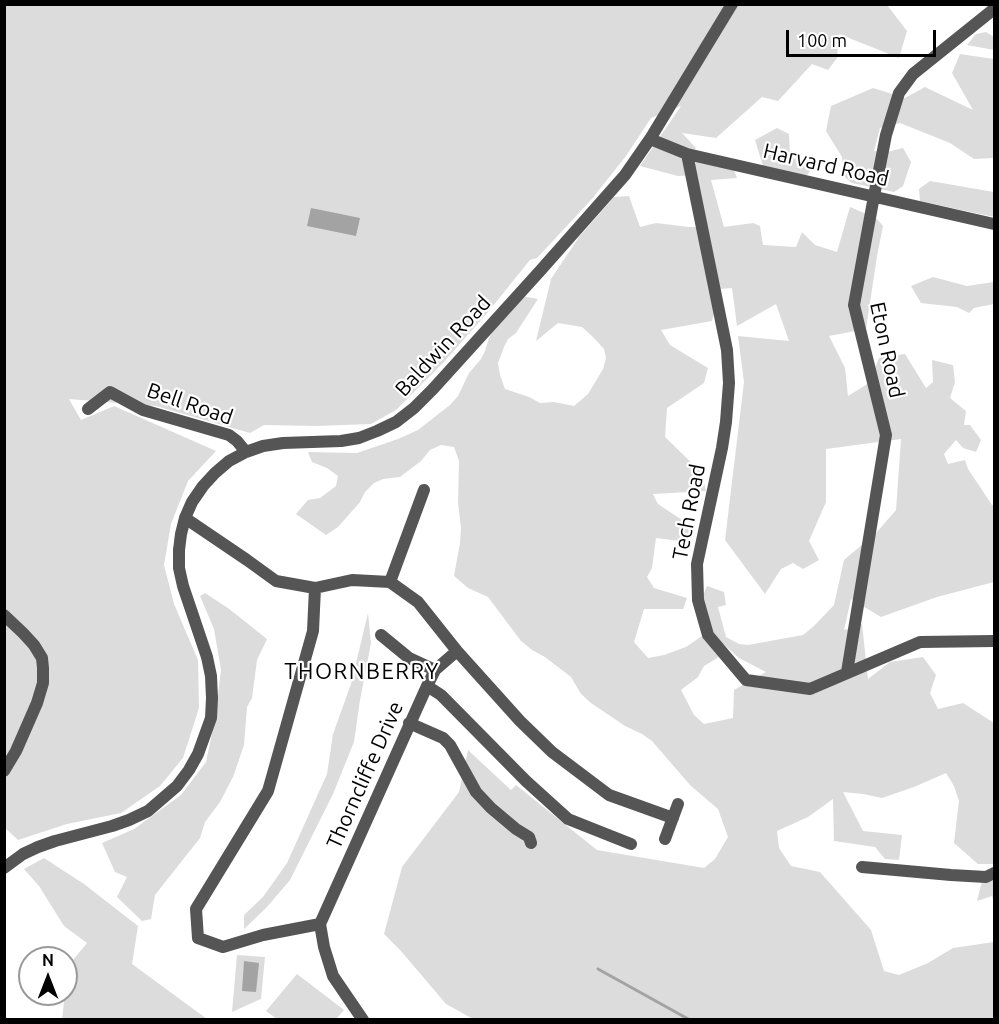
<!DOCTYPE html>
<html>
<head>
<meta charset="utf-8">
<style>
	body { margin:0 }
	#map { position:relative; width:999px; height:1024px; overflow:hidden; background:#fff; font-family:Ubuntu,sans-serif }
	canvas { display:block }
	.frame { position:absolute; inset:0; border:6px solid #000; pointer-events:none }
	.north { position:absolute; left:18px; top:946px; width:60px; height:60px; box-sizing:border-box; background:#fff; border:2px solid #999; border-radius:50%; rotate:0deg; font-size:16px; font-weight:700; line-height:24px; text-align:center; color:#000 }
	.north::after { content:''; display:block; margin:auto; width:21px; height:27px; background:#000; clip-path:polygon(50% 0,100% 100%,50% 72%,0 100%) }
	.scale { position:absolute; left:786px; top:30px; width:150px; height:27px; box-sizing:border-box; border:3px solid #000; border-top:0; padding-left:8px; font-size:18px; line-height:21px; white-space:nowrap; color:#000; -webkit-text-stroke:4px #fff; paint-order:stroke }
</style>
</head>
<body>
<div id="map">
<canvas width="999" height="1024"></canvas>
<div class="frame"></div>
<div class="north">N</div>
<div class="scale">100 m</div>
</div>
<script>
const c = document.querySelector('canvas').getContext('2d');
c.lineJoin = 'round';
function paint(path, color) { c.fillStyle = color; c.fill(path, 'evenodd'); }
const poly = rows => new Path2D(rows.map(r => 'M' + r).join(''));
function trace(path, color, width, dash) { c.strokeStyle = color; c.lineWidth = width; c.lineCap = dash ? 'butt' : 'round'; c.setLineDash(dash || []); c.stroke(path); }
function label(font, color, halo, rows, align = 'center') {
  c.font = font + ' Ubuntu,sans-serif'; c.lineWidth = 4.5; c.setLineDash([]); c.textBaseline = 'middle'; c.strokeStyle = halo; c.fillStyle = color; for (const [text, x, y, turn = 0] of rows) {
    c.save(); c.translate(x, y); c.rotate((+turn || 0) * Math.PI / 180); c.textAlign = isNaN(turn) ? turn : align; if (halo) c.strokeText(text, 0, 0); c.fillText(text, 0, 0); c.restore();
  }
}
const green = poly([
	[5,5,887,5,907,31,899,58,839,34,837,58,828,70,812,64,778,101,762,97,716,138,682,133,696,148,691,156,734,170,737,178,711,180,724,227,753,223,760,226,763,245,796,247,802,232,815,245,837,252,850,207,876,218,883,226,877,256,866,329,829,336,845,368,848,396,869,383,879,358,905,354,926,388,933,382,932,360,953,365,955,382,950,398,966,411,964,425,970,425,981,440,976,452,963,448,956,440,944,454,948,464,965,460,968,469,992,505,994,504,994,582,937,597,881,617,851,599,844,630,862,624,868,679,890,662,923,657,936,675,930,693,938,709,963,703,994,723,994,864,978,864,954,843,959,801,954,786,946,773,914,787,882,798,863,794,843,792,863,831,902,835,899,860,885,859,875,847,834,841,833,799,808,817,777,831,779,848,791,866,820,872,871,930,884,971,899,975,928,963,953,948,994,942,994,1019,473,1019,446,1004,401,951,384,934,402,867,459,792,468,750,511,790,516,785,597,850,704,868,715,859,728,837,718,809,690,785,652,741,642,734,625,726,591,703,581,694,571,677,545,657,532,650,521,641,488,597,468,588,454,576,460,543,461,528,458,502,459,461,454,447,441,445,430,450,421,461,400,477,383,479,374,483,365,492,360,502,338,527,326,535,296,514,308,500,320,498,336,486,338,476,327,468,312,462,308,452,357,453,398,439,418,430,450,405,458,396,469,373,481,359,485,351,489,338,494,329,522,296,538,299,516,333,508,339,504,347,498,363,500,375,505,389,529,397,540,403,554,402,574,406,588,394,603,369,606,358,604,349,594,338,582,327,558,323,536,341,551,279,579,237,614,197,629,196,640,227,656,223,689,227,706,227,695,175,678,176,640,166,681,106,651,118,626,156,591,200,537,258,530,260,488,312,443,363,396,410,371,424,316,426,264,425,250,433,156,406,69,399,81,420,114,406,216,451,188,481,171,524,164,565,174,604,198,660,199,708,183,758,160,786,121,813,67,824,18,840,5,828],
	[732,288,737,326,776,304,789,341,738,336,744,382,725,540,765,594,781,569,793,563,803,569,819,560,809,541,826,502,826,449,901,439,896,510,876,533,844,560,834,605,814,626,803,635,748,645,739,644,726,637,718,607,726,605,724,592,707,586,701,600,713,635,739,658,766,672,734,690,733,718,704,724,694,715,681,690,698,677,704,666,719,657,702,636,686,647,664,655,648,658,634,642,644,609,683,609,687,598,654,588,647,577,652,568,656,538,688,542,694,528,658,504,653,494,706,491,701,472,665,437,667,408,704,383,708,368,670,345,661,330,712,321,720,289],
	[986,32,994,37,994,50,967,45,976,34],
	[960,54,994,59,994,158,974,159,950,143,900,123,880,128,874,151,887,152,903,148,911,162,903,186,894,192,852,183,843,176,842,157,826,131,831,106,873,88,905,98,925,87,973,110,952,73],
	[777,128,789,134,790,156,806,164,810,171,805,178,763,166,755,140],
	[930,181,994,192,994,217,920,201,919,189],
	[933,277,967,286,994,282,994,304,974,308,969,313,957,307,921,303,911,286],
	[205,593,228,608,267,639,257,660,252,698,247,707,244,745,233,777,220,802,205,822,200,838,155,895,151,919,142,921,117,897,127,877,115,872,102,843,134,829,181,795,206,762,215,719,221,670,214,629,200,596],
	[368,613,371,643,360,700,354,742,333,794,290,880,267,907,244,929,244,915,263,897,287,863,327,774,333,734,351,684],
	[44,858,84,884,138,926,132,964,207,1019,62,1019,65,994,66,994,68,966,87,943,64,926,39,886,24,869],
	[994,878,994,902,992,896,977,901,982,881],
	[237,955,265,957,261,999,232,1012],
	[297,974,344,1010,336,1019,277,1019,266,1011]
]);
const water = poly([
	[311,208,360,218,356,236,307,226],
	[244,961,259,963,256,992,242,991]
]);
const stream = poly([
	[598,969,690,1020]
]);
const minor = poly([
	[650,139,687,154,994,224],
	[687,154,727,350,729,383,726,422,722,448,697,564,698,600,708,635,746,680,810,689,920,642,994,641],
	[88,409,110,392,143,410,229,435,237,441,246,452],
	[185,518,247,560,276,581,315,588,352,580,390,582,424,490],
	[315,588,313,631,268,791,196,909,198,938,223,947,263,935,320,924],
	[4,615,23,633,34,645,42,658,43,668,43,683,37,703,16,751,4,771],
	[381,635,409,658,435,670],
	[457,651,520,721,552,752,609,795,673,818],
	[847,672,886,435,854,305,874,196,886,135,899,93,913,74,994,9],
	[427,686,441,695,526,781,568,819,631,844],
	[409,723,443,738,450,745,476,792,491,808,516,829,529,837,531,843],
	[665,839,678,804],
	[862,867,951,875,986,877,994,873],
	[4,868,23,854,38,847,55,841,112,826,129,820,148,811,177,786,189,770,198,754,211,718,212,698,211,676,207,657,183,586,179,568,179,550,181,534,185,518,192,502,203,486,215,473,229,461,246,452,263,446,283,443,341,441,359,438,377,431,396,422,414,408,433,389,540,271,625,175,650,139,732,4],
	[320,924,427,686,435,670,457,651,418,602,390,582],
	[320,924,324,947,333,976,363,1020]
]);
const streetNames = [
	["Harvard Road",826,165,13],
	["Baldwin Road",443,346,-47],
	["Eton Road",887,350,78],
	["Bell Road",190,404,19],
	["Tech Road",689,512,-79],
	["Thorncliffe Drive",365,775,-66]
];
const neighbourhoodNames = [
	["THORNBERRY",362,672]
];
paint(green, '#dcdcdc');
paint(water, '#a3a3a3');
trace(stream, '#a3a3a3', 3);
trace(minor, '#555', 12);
label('21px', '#000', '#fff', streetNames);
c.letterSpacing = '1.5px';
label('22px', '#000', '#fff', neighbourhoodNames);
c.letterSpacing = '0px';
</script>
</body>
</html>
